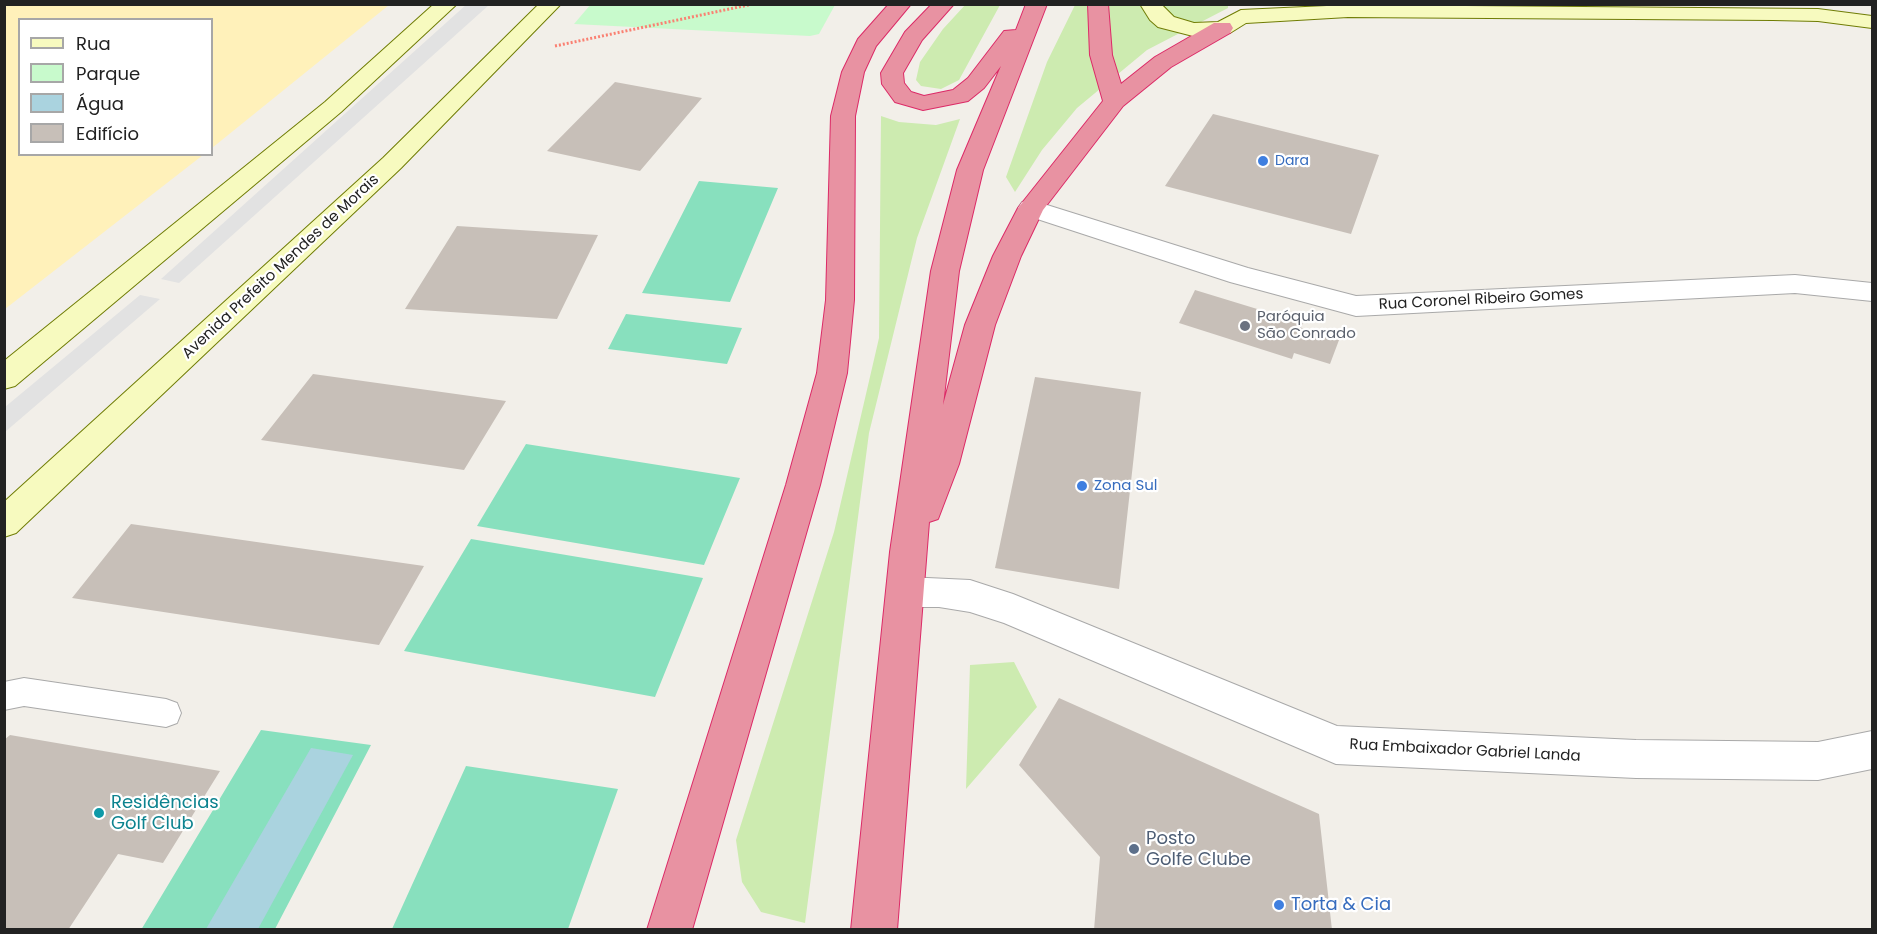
<!DOCTYPE html>
<html>
<head>
<meta charset="utf-8">
<style>
	body { margin:0 }
	#map { position:relative; width:1877px; height:934px; overflow:hidden; background:#f2efe9; font-family:Poppins,sans-serif }
	canvas { display:block }
	.frame { position:absolute; inset:0; border:6px solid #222; pointer-events:none }
	.legend { position:absolute; left:18px; top:18px; width:195px; height:138px; box-sizing:border-box; background:#fff; border:2px solid #a7a7a7; margin:0; padding:8px 10px; list-style:none; font-size:18px; color:#222 }
	.legend li { display:flex; align-items:center; gap:12px; height:30px }
	.legend b { width:30px; border:2px solid #a7a7a7 }
</style>
</head>
<body>
<div id="map">
<canvas width="1877" height="934"></canvas>
<div class="frame"></div>
<ul class="legend">
<li><b style="height:8px;background:#f7fabf"></b>Rua</li>
<li><b style="height:16px;background:#c8facc"></b>Parque</li>
<li><b style="height:16px;background:#aad3df"></b>Água</li>
<li><b style="height:16px;background:#c7bfb8"></b>Edifício</li>
</ul>
</div>
<script>
const c = document.querySelector('canvas').getContext('2d');
c.lineJoin = 'round';
function paint(path, color) { c.fillStyle = color; c.fill(path, 'evenodd'); }
const poly = rows => new Path2D(rows.map(r => 'M' + r).join(''));
function trace(path, color, width, dash) { c.strokeStyle = color; c.lineWidth = width; c.lineCap = dash ? 'butt' : 'round'; c.setLineDash(dash || []); c.stroke(path); }
function label(font, color, halo, rows, align = 'center') {
  c.font = font + ' Poppins,sans-serif'; c.lineWidth = 4.5; c.setLineDash([]); c.textBaseline = 'middle'; c.strokeStyle = halo; c.fillStyle = color; for (const [text, x, y, turn = 0] of rows) {
    c.save(); c.translate(x, y); c.rotate((+turn || 0) * Math.PI / 180); c.textAlign = isNaN(turn) ? turn : align; if (halo) c.strokeText(text, 0, 0); c.fillText(text, 0, 0); c.restore();
  }
}
const grass = poly([
	[966,4,1000,5,959,80,941,89,921,86,916,80,920,62,943,29],
	[1075,5,1228,5,1228,8,1147,50,1077,108,1042,150,1015,192,1006,177,1047,62],
	[881,116,899,122,936,125,960,119,917,238,869,433,805,923,761,912,742,882,736,840,834,532,879,338],
	[1014,662,1037,707,966,789,970,665]
]);
const sand = poly([
	[5,4,389,4,389,5,212,148,212,20,20,20,20,154,203,155,5,309]
]);
const park = poly([
	[591,4,835,4,835,5,819,34,810,36,574,24]
]);
const pitch = poly([
	[699,181,778,188,730,302,642,293],
	[626,314,742,328,727,364,608,349],
	[526,444,740,478,704,565,477,526],
	[471,539,703,578,655,697,404,651],
	[261,730,371,745,275,929,141,930],
	[466,766,618,789,568,929,392,929]
]);
const parking = poly([
	[467,4,489,5,179,283,161,279],
	[140,295,160,299,5,432,5,407]
]);
const water = poly([
	[311,748,353,755,258,929,206,929]
]);
const building = poly([
	[615,82,702,98,640,171,547,151],
	[1213,114,1379,155,1351,234,1165,186],
	[457,226,598,235,557,319,405,309],
	[1195,290,1303,323,1301,328,1339,340,1330,364,1294,353,1292,359,1179,323],
	[313,374,506,401,464,470,261,440],
	[1035,377,1141,392,1119,589,995,568],
	[131,524,424,566,379,645,72,598],
	[1059,698,1319,814,1332,930,1094,930,1100,857,1019,765],
	[10,735,220,771,163,863,118,854,68,930,4,930,4,740]
]);
const path = poly([
	[555,46,753,4]
]);
const lane = poly([
	[24,678,166,699,177,703,181,713,177,723,166,727,24,706,4,710,4,682,24,678]
]);
const street = poly([
	[1031,200,1248,268,1356,296,1795,275,1872,283,1872,301,1795,293,1356,316,1230,282,1022,214,1018,208,1022,202,1031,200],
	[906,577,970,580,1013,594,1337,726,1636,740,1818,742,1872,731,1872,769,1818,780,1636,778,1336,764,1004,623,970,612,939,607,906,607,893,603,888,592,893,581,906,577]
]);
const secondary = poly([
	[434,4,457,4,341,112,15,386,4,389,4,361,325,102,434,4],
	[539,4,561,4,401,168,16,533,4,537,4,502,383,158,539,4],
	[1140,4,1161,4,1174,17,1194,23,1218,22,1241,10,1348,5,1818,9,1872,16,1872,28,1818,21,1773,20,1348,17,1246,23,1230,33,1193,36,1158,27,1150,20,1140,4]
]);
const highway = poly([
	[889,4,911,4,876,46,864,72,855,116,854,300,847,373,820,485,692,930,647,930,786,485,817,373,826,300,831,116,842,72,858,39,889,4],
	[932,4,954,4,922,40,903,73,904,83,911,92,924,96,953,90,968,78,1004,31,1016,30,1026,4,1047,4,983,170,959,271,943,405,965,325,993,256,1018,208,1103,101,1090,55,1088,4,1108,4,1112,55,1121,84,1155,57,1214,23,1230,23,1233,28,1230,33,1171,67,1123,106,1043,210,1021,256,995,325,959,464,938,519,929,522,897,930,851,930,890,552,931,271,957,170,1001,66,984,88,968,101,923,110,895,102,882,84,881,73,905,32,932,4]
]);
const markers = [
	[1263,161,6,"#3f7fe0"],
	[1245,326,6,"#6b7280"],
	[1082,486,6,"#3f7fe0"],
	[99,813,6,"#0f9aa8"],
	[1134,849,6,"#5c6f8a"],
	[1279,905,6,"#3f7fe0"]
];
const farShopnames = [
	["Dara",1275,161]
];
const streetNames = [
	["Avenida Prefeito Mendes de Morais",281,267,-43],
	["Rua Coronel Ribeiro Gomes",1481,300,-3],
	["Rua Embaixador Gabriel Landa",1465,751,3]
];
const worshipNames = [
	["Paróquia",1257,317],
	["São Conrado",1257,334]
];
const shopNames = [
	["Zona Sul",1094,486]
];
const nearCulturenames = [
	["Residências",111,803],
	["Golf Club",111,824]
];
const nearServicenames = [
	["Posto",1146,839],
	["Golfe Clube",1146,860]
];
const nearShopnames = [
	["Torta & Cia",1291,905]
];
paint(grass, '#cdebb0');
paint(sand, '#fff1ba');
paint(park, '#c8facc');
paint(pitch, '#88e0be');
paint(parking, '#e2e2e2');
paint(water, '#aad3df');
paint(building, '#c7bfb8');
trace(lane, '#a9a9a9', 2);
trace(street, '#a9a9a9', 2);
trace(secondary, '#707d05', 2);
trace(highway, '#dc2a67', 2);
trace(path, '#fa8072', 3, [2, 2]);
paint(lane, '#fff');
paint(street, '#fff');
paint(secondary, '#f7fabf');
paint(highway, '#e892a2');
for (const [x, y, r, color] of markers) { const dot = new Path2D(); dot.arc(x, y, r, 0, 2 * Math.PI); c.fillStyle = color; c.fill(dot); trace(dot, '#fff', 2); }
label('14px', '#366cbe', '#fff', farShopnames, 'left');
label('15px', '#222', '#fff', streetNames);
label('15px', '#5b616d', '#fff', worshipNames, 'left');
label('15px', '#366cbe', '#fff', shopNames, 'left');
label('18px', '#0d838f', '#fff', nearCulturenames, 'left');
label('18px', '#4e5e75', '#fff', nearServicenames, 'left');
label('18px', '#366cbe', '#fff', nearShopnames, 'left');
</script>
</body>
</html>
